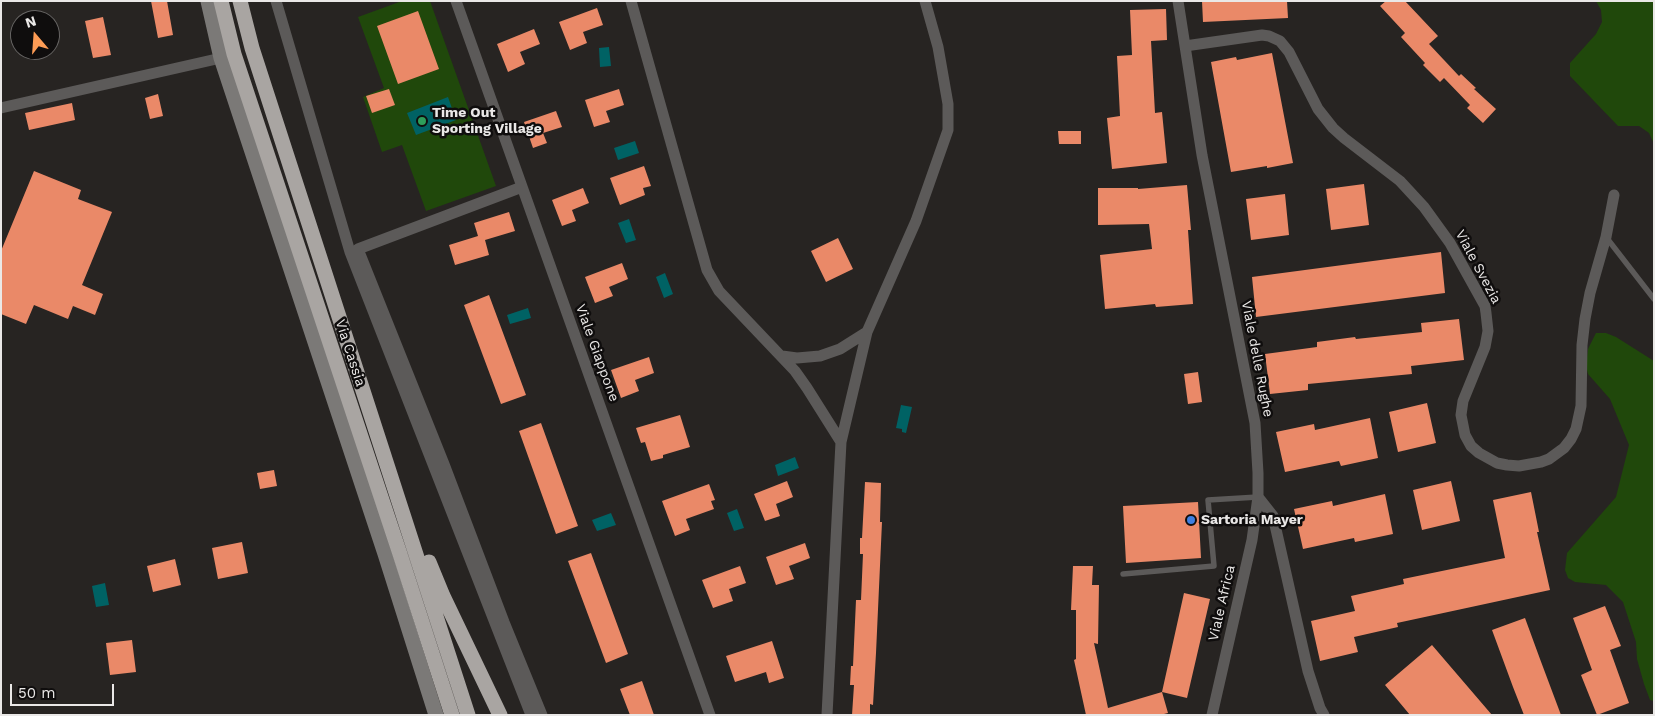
<!DOCTYPE html>
<html>
<head>
<meta charset="utf-8">
<style>
	body { margin:0 }
	#map { position:relative; width:1655px; height:716px; overflow:hidden; background:#272422; font-family:"Work Sans",sans-serif }
	canvas { display:block }
	.frame { position:absolute; inset:0; border:2px solid #eae8e7; pointer-events:none }
	.north { position:absolute; left:10px; top:10px; width:50px; height:50px; box-sizing:border-box; background:#0f0d0d; border:1px solid #676564; border-radius:50%; rotate:342deg; font-size:14px; font-weight:700; line-height:20px; text-align:center; color:#eae8e7 }
	.north::after { content:''; display:block; margin:auto; width:18px; height:22px; background:#fd9c55; clip-path:polygon(50% 0,100% 100%,50% 72%,0 100%) }
	.scale { position:absolute; left:10px; top:684px; width:104px; height:22px; box-sizing:border-box; border:2px solid #eae8e7; border-top:0; padding-left:6px; font-size:15px; line-height:18px; white-space:nowrap; color:#eae8e7; -webkit-text-stroke:4px #0f0d0d; paint-order:stroke }
</style>
</head>
<body>
<div id="map">
<canvas width="1655" height="716"></canvas>
<div class="frame"></div>
<div class="north">N</div>
<div class="scale">50 m</div>
</div>
<script>
const c = document.querySelector('canvas').getContext('2d');
c.lineJoin = 'round';
function paint(path, color) { c.fillStyle = color; c.fill(path, 'evenodd'); }
const poly = rows => new Path2D(rows.map(r => 'M' + r).join(''));
function trace(path, color, width, dash) { c.strokeStyle = color; c.lineWidth = width; c.lineCap = dash ? 'butt' : 'round'; c.setLineDash(dash || []); c.stroke(path); }
function label(font, color, halo, rows, align = 'center') {
  c.font = font + ' "Work Sans",sans-serif'; c.lineWidth = 5; c.setLineDash([]); c.textBaseline = 'middle'; c.strokeStyle = halo; c.fillStyle = color; for (const [text, x, y, turn = 0] of rows) {
    c.save(); c.translate(x, y); c.rotate((+turn || 0) * Math.PI / 180); c.textAlign = isNaN(turn) ? turn : align; if (halo) c.strokeText(text, 0, 0); c.fillText(text, 0, 0); c.restore();
  }
}
const green = poly([
	[402,1,430,1,496,186,426,211,402,145,382,152,363,97,384,88,358,17],
	[1596,1,1654,1,1654,144,1649,133,1639,126,1618,126,1570,76,1570,63,1596,34,1602,22,1601,10],
	[1596,333,1606,333,1616,337,1654,361,1654,701,1650,700,1644,684,1637,659,1636,642,1623,602,1606,585,1575,582,1568,578,1565,570,1567,553,1616,497,1629,445,1610,399,1588,374,1586,366,1588,349]
]);
const water = poly([
	[609,47,611,66,600,67,599,48],
	[448,97,456,120,416,135,407,113],
	[635,141,639,153,618,160,614,148],
	[629,219,636,240,626,243,618,223],
	[665,273,673,294,664,298,656,277],
	[528,308,531,318,510,324,507,315],
	[901,405,912,407,906,433,902,432,902,429,896,428],
	[795,457,799,468,778,476,775,465],
	[737,509,744,528,734,531,727,513],
	[611,513,616,525,597,531,592,520],
	[105,583,109,605,96,607,92,586]
]);
const building = poly([
	[151,1,167,1,173,35,158,38],
	[1202,1,1287,1,1288,18,1203,22],
	[1386,1,1405,1,1438,36,1429,44,1459,76,1461,74,1476,88,1474,89,1496,109,1483,123,1467,108,1470,105,1444,78,1440,82,1423,65,1425,63,1401,37,1405,33,1380,6],
	[597,8,603,25,583,32,587,43,570,50,559,22],
	[1166,9,1167,40,1151,41,1155,113,1162,112,1167,163,1112,169,1107,118,1120,116,1117,56,1132,55,1130,10],
	[418,11,439,69,398,84,377,26],
	[103,17,111,55,93,58,85,21],
	[534,29,540,44,520,52,525,64,508,72,497,44],
	[1272,53,1293,163,1267,168,1267,166,1231,172,1211,62,1236,57,1237,60],
	[389,89,395,105,372,113,366,96],
	[619,89,624,105,606,111,610,122,594,127,585,100],
	[158,94,163,116,150,119,145,98],
	[72,103,75,120,29,130,25,113],
	[556,111,562,127,543,133,547,143,533,148,524,122],
	[1058,131,1081,131,1081,144,1059,144],
	[644,166,651,186,643,188,645,195,620,205,610,178],
	[34,171,81,190,78,199,112,212,82,285,103,294,95,315,73,306,68,319,34,305,26,324,1,314,1,251],
	[1364,184,1369,225,1331,230,1326,189],
	[1187,185,1191,230,1188,230,1193,304,1156,307,1155,304,1105,309,1100,255,1152,249,1149,224,1098,225,1098,188,1138,188,1138,189],
	[583,188,589,203,572,210,576,221,562,226,552,200],
	[1285,194,1289,235,1251,240,1246,199],
	[509,212,515,231,485,240,489,255,455,265,449,245,478,236,474,223],
	[838,238,853,269,826,282,811,251],
	[1441,252,1445,293,1256,317,1252,277],
	[622,263,628,279,609,287,613,296,595,303,585,277],
	[489,295,526,395,501,404,464,305],
	[1459,319,1464,360,1411,366,1412,374,1308,384,1308,390,1270,394,1265,354,1317,347,1317,342,1355,337,1356,339,1422,332,1421,323],
	[649,357,654,373,635,380,639,391,621,398,611,370],
	[1198,372,1202,402,1188,404,1184,374],
	[1427,403,1436,443,1398,452,1389,412],
	[680,415,690,447,663,455,663,458,651,461,645,442,641,443,636,428],
	[1370,418,1378,458,1341,466,1339,461,1285,472,1276,432,1314,424,1315,430],
	[541,423,578,526,556,534,519,431],
	[274,470,277,486,260,489,257,473],
	[787,481,793,497,776,504,780,516,765,521,754,494],
	[1451,481,1460,521,1422,530,1413,490],
	[865,482,881,483,880,522,882,522,876,653,873,705,870,704,870,715,852,715,854,685,850,685,851,666,853,666,856,600,861,600,863,554,860,554,860,538,862,538],
	[709,484,715,500,711,501,714,509,686,519,690,530,675,536,662,501],
	[1531,492,1539,532,1537,532,1550,590,1397,623,1398,627,1354,637,1358,652,1320,661,1311,621,1355,611,1351,596,1404,584,1403,579,1505,558,1493,500],
	[1385,494,1393,534,1355,542,1354,538,1303,549,1294,509,1332,501,1333,506],
	[1198,502,1201,558,1126,563,1123,506],
	[242,542,248,573,218,579,212,548],
	[805,543,810,558,789,566,794,579,776,585,766,557],
	[591,553,628,654,606,663,568,561],
	[175,559,181,585,153,592,147,566],
	[740,566,746,583,729,589,733,601,713,608,702,580],
	[1073,566,1093,566,1092,585,1099,585,1098,644,1094,643,1108,708,1162,692,1168,713,1160,715,1086,715,1074,660,1076,659,1076,610,1071,610],
	[1184,593,1210,599,1187,698,1162,692],
	[1605,606,1621,646,1610,650,1629,703,1597,715,1581,675,1592,670,1573,618],
	[1525,618,1540,659,1561,715,1524,715,1513,687,1492,630],
	[132,640,136,672,110,675,106,643],
	[772,641,784,678,769,683,766,672,735,682,726,656],
	[1432,645,1492,715,1410,715,1385,685],
	[642,681,654,715,630,715,620,689]
]);
const lane = poly([
	[1606,237,1654,299],
	[1123,574,1214,566,1208,500,1258,497]
]);
const street = poly([
	[276,1,350,252,531,715],
	[456,1,710,715],
	[631,1,707,270,719,291,795,371,807,388,841,442],
	[1178,1,1202,155,1255,423,1258,473,1258,497,1252,540,1212,715],
	[1185,46,1262,35,1269,36,1280,41,1289,52,1318,109,1333,128,1344,138,1400,181,1424,207,1450,243,1485,306,1486,313,1488,331,1485,347,1463,401,1461,415,1465,435,1471,446,1479,453,1497,463,1507,465,1519,466,1541,462,1549,459,1564,448,1571,439,1576,429,1581,406,1582,345,1585,319,1590,293,1606,237,1614,195],
	[1,108,221,58],
	[522,187,358,249,444,464,504,622,542,715],
	[782,356,797,358,820,356,840,349,867,332],
	[1258,497,1273,516,1308,671,1320,708,1324,715],
	[827,715,841,442,867,332,916,221,948,130,948,104,938,47,925,1]
]);
const secondary = poly([
	[208,1,221,58,385,554,436,715]
]);
const highway = poly([
	[221,1,234,54,399,551,452,715],
	[240,1,252,48,468,715],
	[429,562,443,596,500,715]
]);
const markers = [
	[422,121,5,"#2e9e5b"],
	[1191,520,5,"#3f7fe0"]
];
const poiNames = [
	["Time Out",432,113],
	["Sporting Village",432,129],
	["Sartoria Mayer",1201,520]
];
const streetNames = [
	["Viale Svezia",1478,267,62],
	["Via Cassia",350,353,72],
	["Viale Giappone",597,353,70],
	["Viale delle Rughe",1257,359,79],
	["Viale Africa",1222,603,-77]
];
paint(green, '#20480b');
paint(water, '#006264');
paint(building, '#ea8968');
trace(lane, '#5c5a59', 5.5);
trace(street, '#5c5a59', 11);
trace(secondary, '#7b7977', 15);
trace(highway, '#a9a5a2', 15);
for (const [x, y, r, color] of markers) { const dot = new Path2D(); dot.arc(x, y, r, 0, 2 * Math.PI); c.fillStyle = color; c.fill(dot); trace(dot, '#0f0d0d', 2); }
label('bold 14px', '#eae8e7', '#0f0d0d', poiNames, 'left');
label('14px', '#eae8e7', '#0f0d0d', streetNames);
</script>
</body>
</html>
